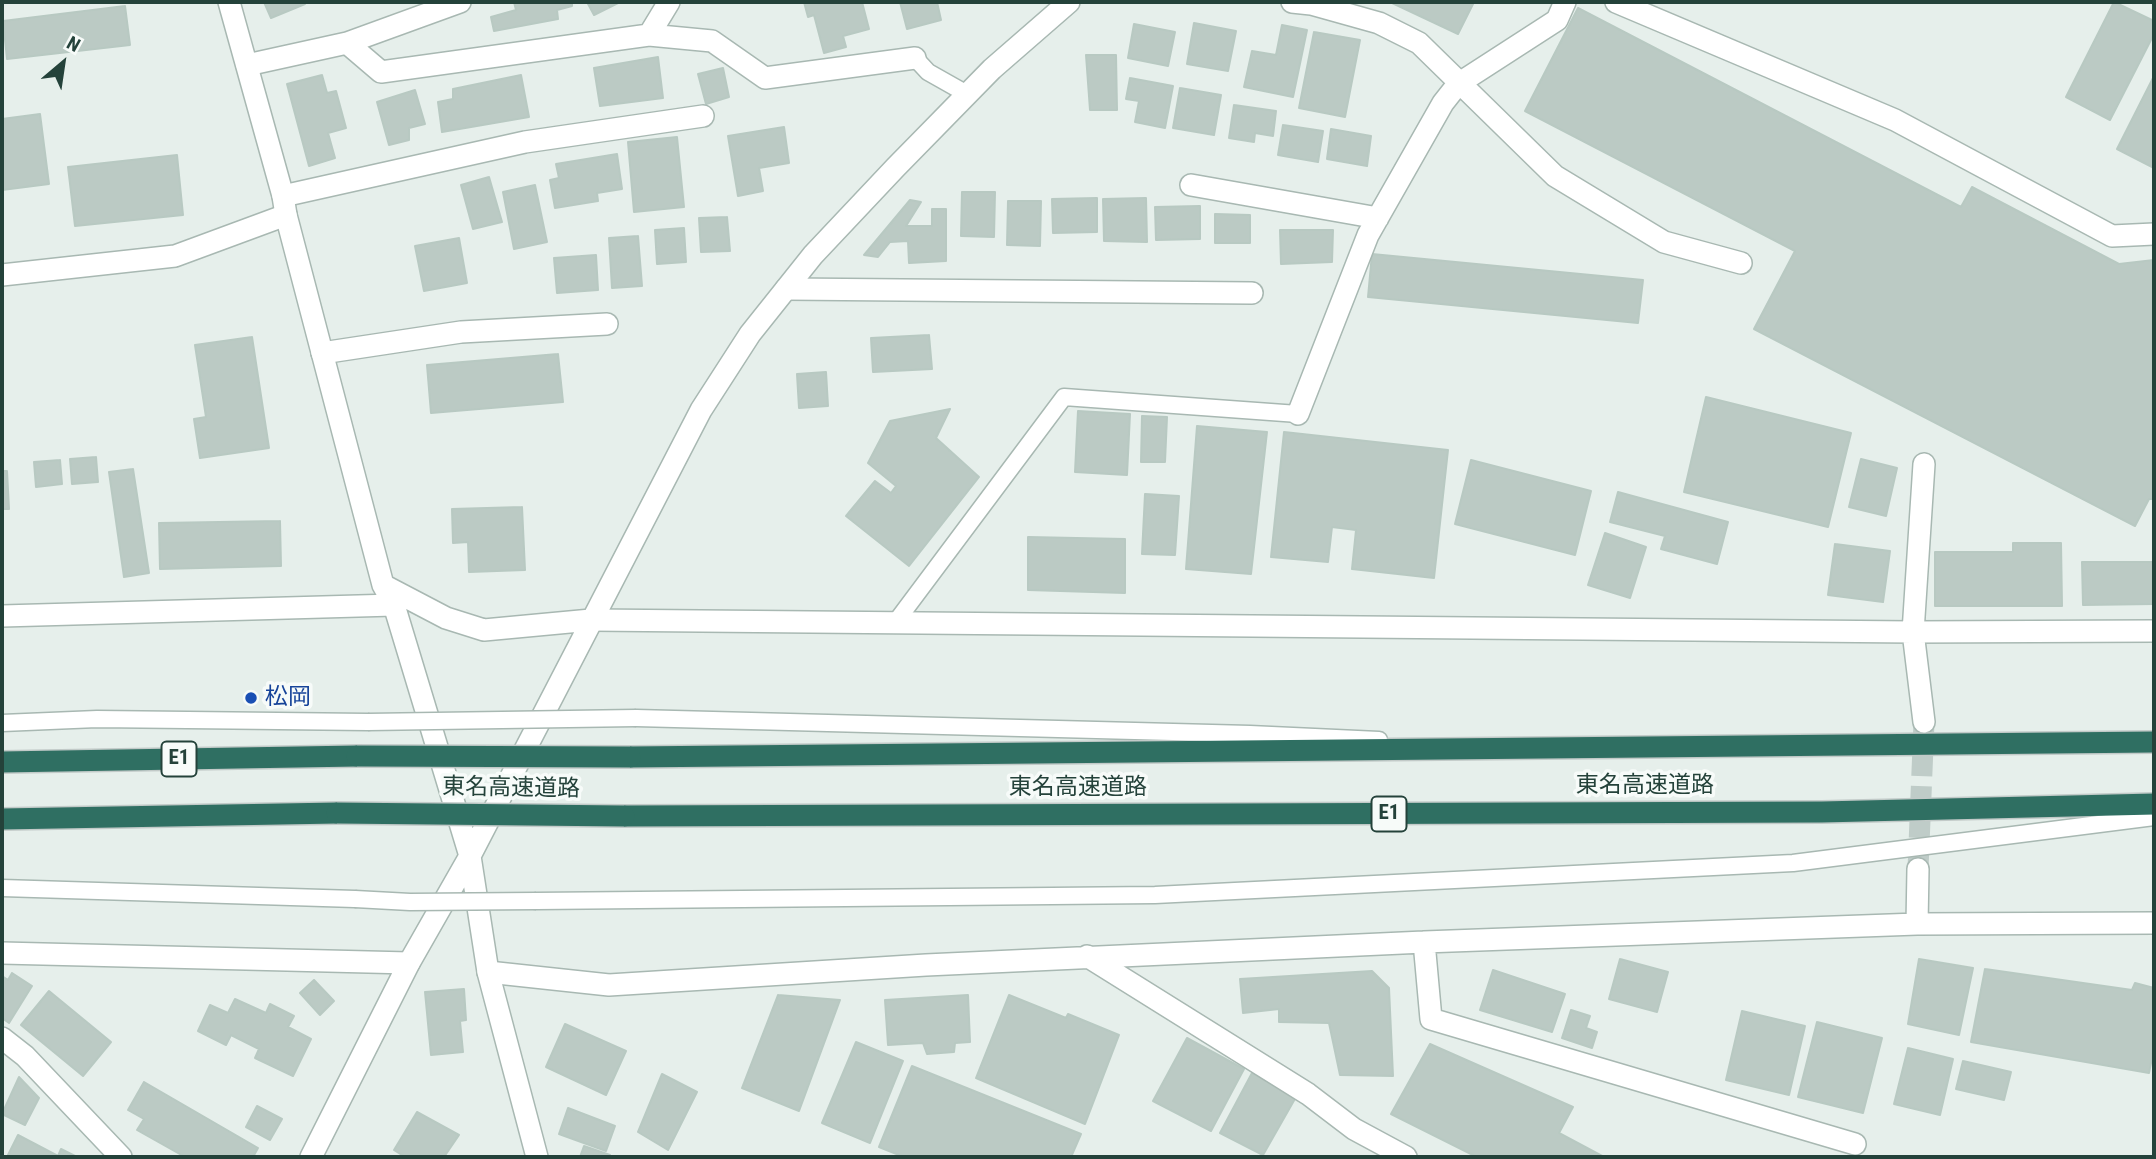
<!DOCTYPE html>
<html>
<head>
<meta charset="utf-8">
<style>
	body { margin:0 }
	#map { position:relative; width:2156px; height:1159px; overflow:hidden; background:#e6efeb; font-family:"Roboto Condensed",sans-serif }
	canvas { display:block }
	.frame { position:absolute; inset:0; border:4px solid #24423a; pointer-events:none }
	.north { position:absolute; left:28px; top:28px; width:70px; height:70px; -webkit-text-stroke:5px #f7fbf9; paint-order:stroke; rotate:29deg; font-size:19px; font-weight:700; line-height:28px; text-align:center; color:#24423a }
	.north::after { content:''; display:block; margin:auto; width:24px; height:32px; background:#24423a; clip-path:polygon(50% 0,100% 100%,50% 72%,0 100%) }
</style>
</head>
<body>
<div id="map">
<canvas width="2156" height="1159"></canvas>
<div class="frame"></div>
<div class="north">N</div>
</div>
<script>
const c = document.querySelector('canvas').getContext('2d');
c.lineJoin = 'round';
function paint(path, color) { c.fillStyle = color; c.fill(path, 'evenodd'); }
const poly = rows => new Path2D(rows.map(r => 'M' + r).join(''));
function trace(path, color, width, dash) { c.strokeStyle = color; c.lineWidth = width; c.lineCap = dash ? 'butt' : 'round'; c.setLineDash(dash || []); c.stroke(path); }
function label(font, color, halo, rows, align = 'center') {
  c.font = font + ' "Roboto Condensed","Noto Sans JP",sans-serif'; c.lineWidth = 7; c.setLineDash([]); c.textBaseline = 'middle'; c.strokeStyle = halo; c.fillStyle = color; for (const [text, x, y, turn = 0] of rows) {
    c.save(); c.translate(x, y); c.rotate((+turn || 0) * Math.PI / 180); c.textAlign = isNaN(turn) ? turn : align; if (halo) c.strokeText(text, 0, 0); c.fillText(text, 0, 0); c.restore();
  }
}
const building = poly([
	[264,2,304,2,305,4,271,18,264,2],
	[514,2,572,2,572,6,557,10,558,19,494,31,491,17,516,10,514,2],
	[587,2,620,2,594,15,587,2],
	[804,2,862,2,869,29,843,36,846,47,824,53,814,15,808,17,804,2],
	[900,2,937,2,941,20,907,29,900,2],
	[1390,2,1474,2,1458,34,1390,2],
	[2114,2,2154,21,2154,34,2110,120,2066,97,2114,2],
	[125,6,130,45,7,59,3,21,125,6],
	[1578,8,1961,207,1972,187,2119,264,2154,260,2154,499,2149,499,2135,526,1754,329,1795,251,1525,111,1578,8],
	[1194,23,1236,31,1228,71,1187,64,1194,23],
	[1134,24,1175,32,1168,66,1128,58,1134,24],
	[1282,25,1307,30,1293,97,1244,87,1252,51,1276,55,1282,25],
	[1314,32,1360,40,1345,117,1299,108,1314,32],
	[1086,55,1116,55,1117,110,1090,110,1086,55],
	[658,57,663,98,600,106,594,68,658,57],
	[723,68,729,97,706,104,698,74,723,68],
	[322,75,327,93,336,91,346,128,328,133,335,158,309,166,287,84,322,75],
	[521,75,529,117,442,132,438,102,453,99,453,89,521,75],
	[2154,76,2154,168,2117,149,2154,76],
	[1130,78,1173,86,1165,128,1135,122,1139,101,1126,99,1130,78],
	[1180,88,1221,95,1214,135,1173,128,1180,88],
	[415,90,425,124,409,128,409,140,389,145,377,102,415,90],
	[1234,105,1276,111,1273,136,1255,133,1254,142,1229,138,1234,105],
	[40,114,49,184,2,190,2,119,40,114],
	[1283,125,1323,131,1318,162,1278,155,1283,125],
	[784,127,789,163,759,168,763,191,738,196,728,136,784,127],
	[1331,129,1371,136,1367,166,1327,159,1331,129],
	[677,137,684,207,634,212,628,142,677,137],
	[617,154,622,189,597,193,598,201,555,208,550,180,559,178,556,164,617,154],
	[177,155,183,215,75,226,68,167,177,155],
	[489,177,502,222,473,229,461,185,489,177],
	[535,185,547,242,514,249,503,192,535,185],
	[962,192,995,192,994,237,961,236,962,192],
	[1097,198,1097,232,1053,233,1052,199,1097,198],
	[1146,198,1147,242,1104,241,1103,199,1146,198],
	[910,200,921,202,906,226,932,226,932,209,946,209,946,261,909,263,908,241,890,242,878,257,864,255,910,200],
	[1008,201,1041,201,1040,246,1007,245,1008,201],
	[1200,206,1200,239,1156,240,1155,207,1200,206],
	[1215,214,1250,215,1250,243,1215,243,1215,214],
	[727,217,730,251,701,252,699,218,727,217],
	[684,228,686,262,657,264,655,230,684,228],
	[1280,230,1333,230,1332,262,1281,264,1280,230],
	[638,236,642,286,612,288,609,238,638,236],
	[459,238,467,283,424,291,415,246,459,238],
	[1372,254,1643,280,1638,323,1368,297,1372,254],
	[596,255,598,290,557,293,554,258,596,255],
	[929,335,932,369,873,372,871,338,929,335],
	[252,337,269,448,200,458,194,419,206,417,195,345,252,337],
	[558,354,563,402,431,413,427,365,558,354],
	[826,372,828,406,799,408,797,374,826,372],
	[1706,397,1851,433,1828,527,1684,492,1706,397],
	[950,409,936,438,979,477,909,566,846,516,875,481,891,493,896,486,868,463,890,421,950,409],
	[1078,411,1130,414,1127,475,1075,472,1078,411],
	[1142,416,1167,417,1165,462,1141,462,1142,416],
	[1197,426,1267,432,1251,574,1186,569,1197,426],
	[1284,432,1448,450,1434,578,1352,569,1356,530,1332,527,1328,562,1271,557,1284,432],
	[96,457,98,482,72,484,70,459,96,457],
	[1861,459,1897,468,1886,516,1849,507,1861,459],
	[60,460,62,484,36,487,34,462,60,460],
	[1471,460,1591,491,1575,555,1455,524,1471,460],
	[133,469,149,573,124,577,109,472,133,469],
	[2,471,7,471,9,509,2,509,2,471],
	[1618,492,1728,522,1717,564,1661,549,1665,536,1610,522,1618,492],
	[1145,494,1179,496,1175,555,1142,554,1145,494],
	[522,507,525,570,469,572,468,542,453,543,452,509,522,507],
	[280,521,281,566,160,569,159,523,280,521],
	[1605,533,1646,547,1630,598,1588,585,1605,533],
	[1028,537,1125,539,1125,593,1028,590,1028,537],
	[2013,543,2061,543,2062,606,1935,606,1935,552,2013,552,2013,543],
	[1835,544,1890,551,1883,602,1828,595,1835,544],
	[2082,562,2154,562,2154,604,2083,605,2082,562],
	[1620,959,1668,972,1657,1012,1609,999,1620,959],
	[1919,959,1973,968,1959,1035,1908,1024,1919,959],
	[1985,969,2132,990,2135,983,2154,988,2154,1048,2149,1073,1971,1042,1985,969],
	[1493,970,1565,994,1552,1032,1480,1010,1493,970],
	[1372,971,1389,988,1393,1076,1340,1075,1329,1023,1279,1022,1279,1009,1243,1013,1240,979,1372,971],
	[12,973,32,986,9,1023,2,1018,2,976,8,980,12,973],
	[314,980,334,1001,320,1015,300,993,314,980],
	[464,989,466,1020,460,1021,463,1052,431,1055,425,992,464,989],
	[49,991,111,1042,83,1076,21,1025,49,991],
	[778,995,840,1000,799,1111,742,1088,778,995],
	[968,995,970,1042,955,1043,954,1052,927,1054,923,1043,888,1045,885,1000,968,995],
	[1009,995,1066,1018,1068,1014,1119,1035,1085,1124,976,1078,1009,995],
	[235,999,266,1013,270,1004,294,1016,288,1027,311,1039,293,1076,255,1058,259,1049,231,1035,226,1045,198,1031,210,1005,228,1013,235,999],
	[1571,1010,1590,1016,1586,1028,1597,1032,1592,1048,1562,1038,1571,1010],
	[1742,1011,1805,1026,1789,1095,1726,1080,1742,1011],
	[1817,1022,1882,1038,1863,1113,1798,1097,1817,1022],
	[565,1024,626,1051,606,1095,546,1067,565,1024],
	[1187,1038,1244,1069,1211,1131,1153,1101,1187,1038],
	[856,1042,903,1061,870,1143,822,1123,856,1042],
	[1430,1044,1573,1107,1559,1133,1604,1157,1477,1157,1391,1114,1430,1044],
	[1908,1048,1953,1059,1940,1115,1894,1104,1908,1048],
	[1963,1061,2011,1072,2004,1100,1956,1089,1963,1061],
	[912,1066,1081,1134,1071,1157,904,1157,879,1147,912,1066],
	[1252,1073,1296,1097,1263,1155,1220,1133,1252,1073],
	[662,1074,697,1092,668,1150,638,1132,662,1074],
	[19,1077,39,1098,25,1125,2,1114,19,1077],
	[144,1082,258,1148,253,1157,185,1157,137,1130,144,1119,128,1110,144,1082],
	[257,1106,282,1119,270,1140,246,1127,257,1106],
	[568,1108,615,1126,606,1151,559,1134,568,1108],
	[417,1112,459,1135,444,1157,405,1157,394,1150,417,1112],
	[18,1135,58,1156,61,1149,77,1157,7,1157,18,1135],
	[584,1146,610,1155,609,1157,580,1157,584,1146]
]);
const minorTunnel = poly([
	[1918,869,1924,722]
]);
const service = poly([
	[915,58,928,72,967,94],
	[895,623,1064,397,1298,414],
	[636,718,1250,734,1379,740],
	[2,723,97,719,368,722],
	[2,888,355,899],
	[536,901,1155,895,1793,863,2154,817]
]);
const minor = poly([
	[1292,2,1311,4,1379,23,1419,43,1555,176,1664,242,1741,263],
	[1616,2,1895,120,2112,236,2154,234],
	[649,35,669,2],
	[347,43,460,2],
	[247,65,347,43,381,72,649,35,712,41,765,78,915,58],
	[1191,185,1378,218],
	[283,196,525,142,703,116],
	[2,275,175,256,286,215],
	[786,289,1252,293],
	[322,353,461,332,607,324],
	[1298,414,1368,235,1443,103,1458,84,1557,20,1565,2],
	[2,616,394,605],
	[591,620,1913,632,2154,631],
	[1924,722,1913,632,1924,464],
	[1917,924,1918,869],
	[1424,942,1431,1019,1855,1144],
	[2,953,409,963],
	[1087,956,1308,1094,1354,1129,1406,1157],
	[488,972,609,985,926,965,1424,942,1917,924,2154,923],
	[2,1038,25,1056,121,1157]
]);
const tertiary = poly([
	[229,2,283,196,286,215,383,585,394,605,470,856,488,972,537,1157],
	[383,585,446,618,484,630,591,620],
	[311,1157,409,963,470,856,701,410,750,334,813,255,895,168,992,69,1069,2]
]);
const motorway = poly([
	[630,757,2154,742],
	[2,762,357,756],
	[624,816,1822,812,2154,804],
	[2,819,337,813]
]);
const serviceBridge = poly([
	[368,722,636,718],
	[355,899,410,902,536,901]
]);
const motorwayBridge = poly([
	[357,756,630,757],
	[337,813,624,816]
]);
const markers = [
	[251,698,7,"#1a4fb4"]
];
const shields = [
	[179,759,35],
	[1389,814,35]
];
const shieldNames = [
	["E1",179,759],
	["E1",1389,814]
];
const transitNames = [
	["松岡",265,698]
];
const streetNames = [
	["東名高速道路",1645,786],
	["東名高速道路",1078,788],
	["東名高速道路",511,789,1]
];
paint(building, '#bbcac4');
trace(building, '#b8c9c2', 2);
trace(minorTunnel, '#bfccc8', 21, [21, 10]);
trace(service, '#a8b8b2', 19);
trace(minor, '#a8b8b2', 24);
trace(tertiary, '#a8b8b2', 24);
trace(motorway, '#c2cac8', 24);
trace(service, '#fff', 16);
trace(minor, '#fff', 21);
trace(tertiary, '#fff', 21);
trace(motorway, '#2f6f62', 21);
trace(serviceBridge, '#a8b8b2', 19, []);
trace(motorwayBridge, '#c2cac8', 24, []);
trace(serviceBridge, '#fff', 16);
trace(motorwayBridge, '#2f6f62', 21);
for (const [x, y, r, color] of markers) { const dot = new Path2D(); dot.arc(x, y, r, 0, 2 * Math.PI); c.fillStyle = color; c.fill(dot); trace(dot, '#f7fbf9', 2.5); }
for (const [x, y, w] of shields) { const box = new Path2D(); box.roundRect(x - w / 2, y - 17.5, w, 35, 5); c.fillStyle = '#f7fbf9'; c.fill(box); trace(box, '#24423a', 2); }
label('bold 21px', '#24423a', null, shieldNames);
label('23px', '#164399', '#f7fbf9', transitNames, 'left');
label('23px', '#24423a', '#f7fbf9', streetNames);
</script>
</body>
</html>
